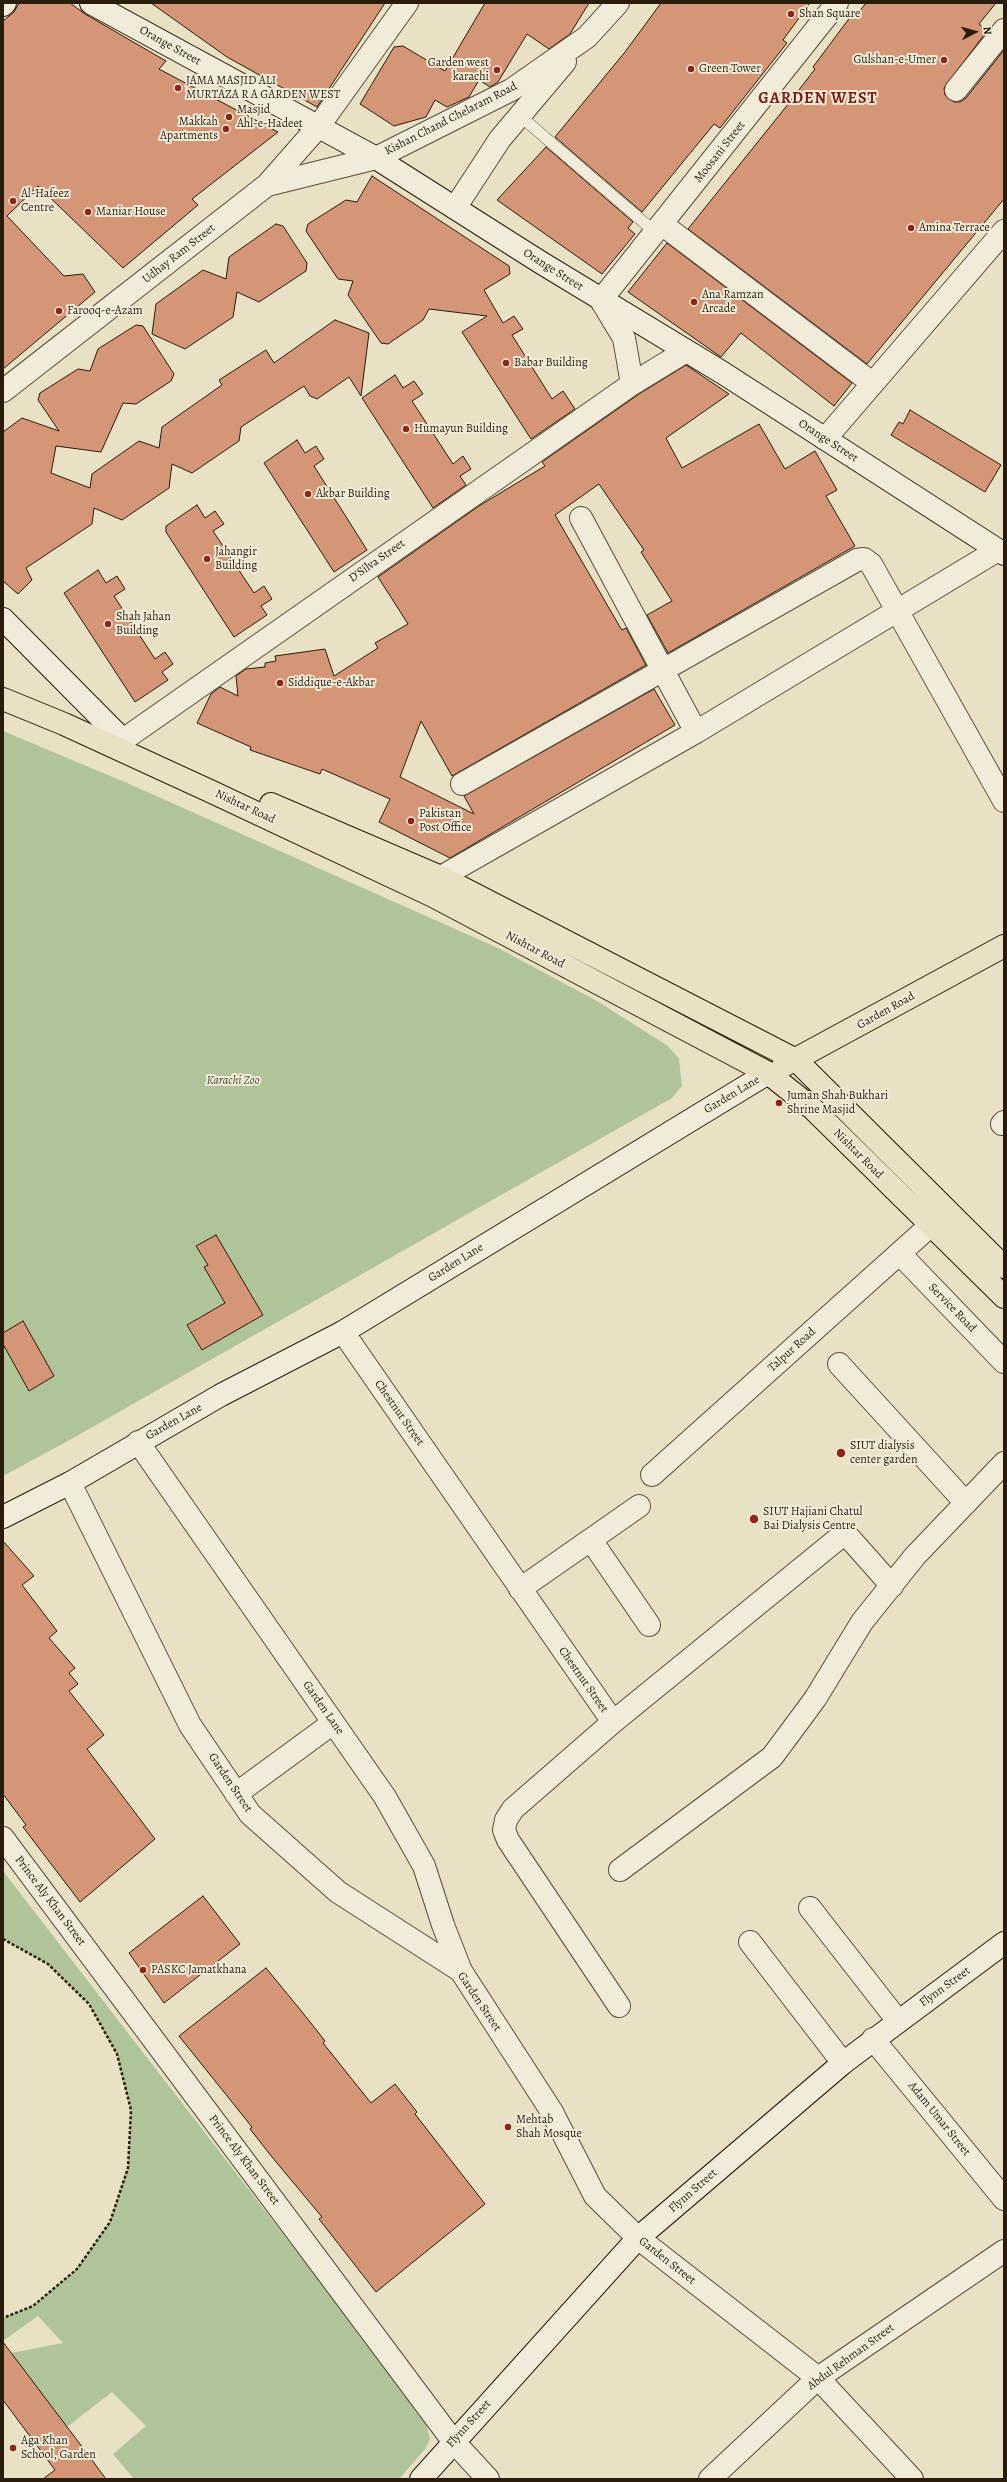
<!DOCTYPE html>
<html>
<head>
<meta charset="utf-8">
<style>
	body { margin:0 }
	#map { position:relative; width:1007px; height:2482px; overflow:hidden; background:#e8e1c4; font-family:Alegreya,serif }
	canvas { display:block }
	.frame { position:absolute; inset:0; border:4px solid #291c0b; pointer-events:none }
	.north { position:absolute; left:955px; top:12px; width:40px; height:40px; -webkit-text-stroke:3px #f0ecd9; paint-order:stroke; rotate:84deg; font-size:11px; font-weight:700; line-height:16px; text-align:center; color:#291c0b }
	.north::after { content:''; display:block; margin:auto; width:14px; height:18px; background:#291c0b; clip-path:polygon(50% 0,100% 100%,50% 72%,0 100%) }
</style>
</head>
<body>
<div id="map">
<canvas width="1007" height="2482"></canvas>
<div class="frame"></div>
<div class="north">N</div>
</div>
<script>
const c = document.querySelector('canvas').getContext('2d');
c.lineJoin = 'round';
function paint(path, color) { c.fillStyle = color; c.fill(path, 'evenodd'); }
const poly = rows => new Path2D(rows.map(r => 'M' + r).join(''));
function trace(path, color, width, dash) { c.strokeStyle = color; c.lineWidth = width; c.lineCap = dash ? 'butt' : 'round'; c.setLineDash(dash || []); c.stroke(path); }
function label(font, color, halo, rows, align = 'center') {
  c.font = font + ' Alegreya,serif'; c.lineWidth = 4; c.setLineDash([]); c.textBaseline = 'middle'; c.strokeStyle = halo; c.fillStyle = color; for (const [text, x, y, turn = 0] of rows) {
    c.save(); c.translate(x, y); c.rotate((+turn || 0) * Math.PI / 180); c.textAlign = isNaN(turn) ? turn : align; if (halo) c.strokeText(text, 0, 0); c.fillText(text, 0, 0); c.restore();
  }
}
const green = poly([
	[3,731,127,783,498,948,597,1001,668,1046,679,1059,682,1086,672,1098,66,1442,3,1476],
	[3,1871,425,2418,430,2439,426,2448,399,2479,134,2479,113,2454,146,2426,112,2392,67,2427,11,2353,63,2343,38,2316,3,2341,3,2318,33,2306,77,2269,110,2222,128,2168,131,2110,117,2054,89,2004,48,1964,3,1939]
]);
const building = poly([
	[19,3,70,3,85,14,166,61,159,69,278,132,192,199,198,205,123,268,38,186,7,216,64,276,83,274,95,292,3,369,3,21,14,12,19,3],
	[151,3,385,3,317,107,227,57,151,3],
	[485,3,589,3,570,34,549,49,527,34,498,82,490,87,479,80,469,97,447,107,435,100,426,117,394,126,360,104,394,47,403,46,445,71,485,3],
	[661,3,810,3,783,40,787,43,720,128,714,124,642,212,555,137,625,52,661,3],
	[866,3,996,3,979,24,987,31,944,88,945,95,954,102,960,102,966,98,1004,50,1004,199,867,364,688,229,785,108,815,69,813,67,851,16,854,18,866,3],
	[546,147,633,222,628,228,635,234,602,274,497,200,546,147],
	[372,176,509,266,510,274,484,290,503,323,514,316,523,329,512,335,552,399,563,391,575,409,531,439,462,332,487,316,429,309,423,320,388,344,381,343,348,295,353,281,338,279,306,231,308,224,346,200,357,202,372,176],
	[276,224,283,226,307,263,306,271,259,302,237,292,233,317,185,349,152,334,156,304,203,270,226,279,229,257,276,224],
	[667,243,852,383,834,406,741,333,721,357,628,292,667,243],
	[335,320,369,333,361,396,349,377,317,399,310,396,304,386,241,427,239,441,192,473,172,464,169,488,122,520,94,508,92,524,26,568,32,580,18,594,3,581,3,432,22,418,59,431,38,400,40,393,78,369,90,371,98,349,136,325,143,326,174,374,171,381,136,404,123,403,101,452,56,446,51,473,90,488,92,474,139,441,159,448,162,427,222,385,219,380,266,350,274,363,335,320],
	[686,365,729,394,666,438,682,468,759,424,785,469,815,451,837,490,826,496,855,546,668,653,647,615,672,601,641,552,644,550,599,484,555,515,620,627,622,630,626,628,646,665,452,776,421,721,400,777,474,814,464,796,654,689,675,725,450,858,379,822,390,799,322,769,320,774,250,750,251,747,197,723,211,694,220,687,238,696,236,676,246,669,265,667,265,663,276,661,275,656,325,649,334,676,378,648,375,643,408,624,378,577,479,506,545,466,542,462,639,394,686,365],
	[395,375,403,388,414,381,423,394,412,401,453,464,463,456,471,469,460,476,466,485,433,508,362,398,395,375],
	[910,410,1001,465,985,492,891,435,899,422,903,424,910,410],
	[297,440,305,453,316,446,324,459,314,466,367,550,334,572,264,463,297,440],
	[197,505,205,518,215,511,224,524,213,531,254,593,264,586,272,599,261,606,267,615,234,637,166,532,166,526,197,505],
	[98,570,106,583,117,576,125,589,114,596,155,659,165,652,173,664,162,672,168,680,135,702,64,593,98,570],
	[216,1235,263,1315,202,1350,187,1325,225,1303,204,1267,208,1265,196,1246,216,1235],
	[23,1321,54,1376,29,1391,3,1344,3,1333,23,1321],
	[3,1541,34,1576,22,1585,57,1631,49,1638,75,1668,69,1673,78,1684,69,1691,104,1735,87,1749,155,1839,80,1902,23,1827,26,1825,3,1794,3,1541],
	[203,1896,240,1944,164,2003,129,1953,203,1896],
	[266,1968,303,2013,325,2041,323,2043,371,2103,395,2084,417,2112,415,2114,485,2204,376,2292,319,2219,322,2217,272,2157,250,2129,252,2127,179,2036,266,1968],
	[3,2342,83,2448,106,2479,43,2479,55,2470,3,2400,3,2342]
]);
const path = poly([
	[3,1939,48,1964,89,2004,117,2054,131,2110,128,2168,110,2222,77,2269,33,2306,3,2318]
]);
const lane = poly([
	[519,115,655,232]
]);
const street = poly([
	[956,90,1004,30],
	[267,185,318,127,407,3],
	[455,208,500,139,565,62],
	[663,225,872,383],
	[632,384,624,338,601,300,837,3],
	[3,391,267,185,376,158,511,90,587,37,618,3],
	[825,439,1004,231],
	[581,518,696,732],
	[123,740,632,384,686,351],
	[462,784,857,560,864,559,871,564,1004,801],
	[434,893,441,877,696,732,998,550],
	[1002,1124,1004,1122],
	[900,1254,1004,1362],
	[343,1332,613,1722,845,1533,892,1586],
	[839,1364,966,1503],
	[138,1442,385,1797,424,1866,443,1925,461,1971],
	[652,1475,931,1225],
	[70,1483,190,1725,250,1814,338,1892,461,1971,552,2112,595,2196,638,2238,818,2378,912,2479],
	[591,1540,649,1625],
	[520,1589,639,1506],
	[613,1722,513,1809,506,1820,504,1830,508,1840,619,2006],
	[236,1794,333,1723],
	[3,1838,453,2441,488,2479],
	[620,1870,772,1757,815,1699,862,1622,915,1556,1004,1463],
	[810,1908,898,2021],
	[750,1942,843,2063],
	[873,2039,1004,2199],
	[710,2479,818,2378,1004,2251]
]);
const secondary = poly([
	[91,3,376,158,540,262,723,373,1004,554],
	[3,5,5,3],
	[3,619,123,740],
	[3,1517,70,1483,221,1395,343,1332,768,1073],
	[421,2479,638,2238,843,2063,1004,1943]
]);
const primary = poly([
	[3,699,64,724,212,792,433,896,768,1073,812,1108,1004,1297],
	[271,804,441,877,796,1060,1004,1267],
	[783,1066,1004,946]
]);
const markers = [
	[791,14,4,"#8f2418"],
	[944,60,4,"#8f2418"],
	[691,69,4,"#8f2418"],
	[497,70,4,"#8f2418"],
	[178,88,4,"#8f2418"],
	[229,117,4,"#8f2418"],
	[226,129,4,"#8f2418"],
	[13,201,4,"#8f2418"],
	[88,212,4,"#8f2418"],
	[911,228,4,"#8f2418"],
	[694,302,4,"#8f2418"],
	[59,311,4,"#8f2418"],
	[506,363,4,"#8f2418"],
	[406,429,4,"#8f2418"],
	[308,494,4,"#8f2418"],
	[207,559,4,"#8f2418"],
	[108,624,4,"#8f2418"],
	[280,683,4,"#8f2418"],
	[411,821,4,"#8f2418"],
	[779,1103,4,"#8f2418"],
	[841,1453,5,"#8f2418"],
	[754,1519,5,"#8f2418"],
	[143,1970,4,"#8f2418"],
	[508,2127,4,"#8f2418"],
	[13,2448,4,"#8f2418"]
];
const poiNames = [
	["Shan Square",799,14],
	["Gulshan-e-Umer",936,60,"right"],
	["Garden west",489,63,"right"],
	["karachi",489,77,"right"],
	["Green Tower",699,69],
	["JAMA MASJID ALI",186,81],
	["MURTAZA R A GARDEN WEST",186,95],
	["Masjid",237,110],
	["Ahl-e-Hadeet",237,124],
	["Makkah",218,122,"right"],
	["Apartments",218,136,"right"],
	["Al-Hafeez",21,194],
	["Centre",21,208],
	["Maniar House",96,212],
	["Amina Terrace",919,228],
	["Ana Ramzan",702,295],
	["Arcade",702,309],
	["Farooq-e-Azam",67,311],
	["Babar Building",514,363],
	["Humayun Building",414,429],
	["Akbar Building",316,494],
	["Jahangir",215,552],
	["Building",215,566],
	["Shah Jahan",116,617],
	["Building",116,631],
	["Siddique-e-Akbar",288,683],
	["Pakistan",419,814],
	["Post Office",419,828],
	["Juman Shah Bukhari",787,1096],
	["Shrine Masjid",787,1110],
	["SIUT dialysis",850,1446],
	["center garden",850,1460],
	["SIUT Hajiani Chatul",763,1512],
	["Bai Dialysis Centre",763,1526],
	["PASKC Jamatkhana",151,1970],
	["Mehtab",516,2120],
	["Shah Mosque",516,2134],
	["Aga Khan",21,2441],
	["School, Garden",21,2455]
];
const streetNames = [
	["Orange Street",170,46,29],
	["Kishan Chand Chelaram Road",451,119,-27],
	["Moosani Street",720,152,-52],
	["Udhay Ram Street",179,254,-38],
	["Orange Street",553,270,32],
	["Orange Street",828,441,33],
	["D'Silva Street",377,561,-35],
	["Nishtar Road",245,807,25],
	["Nishtar Road",535,950,28],
	["Garden Road",886,1011,-29],
	["Garden Lane",732,1095,-31],
	["Nishtar Road",858,1154,45],
	["Garden Lane",456,1263,-32],
	["Service Road",952,1308,46],
	["Talpur Road",792,1350,-42],
	["Chestnut Street",399,1413,55],
	["Garden Lane",174,1422,-29],
	["Chestnut Street",583,1680,55],
	["Garden Lane",323,1708,55],
	["Garden Street",230,1783,56],
	["Prince Aly Khan Street",50,1901,53],
	["Flynn Street",945,1987,-36],
	["Garden Street",479,2002,56],
	["Adam Umar Street",939,2119,51],
	["Prince Aly Khan Street",244,2160,53],
	["Flynn Street",693,2191,-41],
	["Garden Street",667,2261,38],
	["Abdul Rehman Street",851,2357,-36],
	["Flynn Street",469,2424,-48]
];
const parkNames = [
	["Karachi Zoo",233,1081]
];
const districtNames = [
	["GARDEN WEST",818,99]
];
paint(green, '#afc499');
paint(building, '#d49676');
trace(building, '#291c0b', 1);
trace(lane, '#594d39', 12);
trace(street, '#594d39', 24);
trace(secondary, '#291c0b', 24);
trace(primary, '#291c0b', 24);
trace(path, '#291c0b', 2.5, [3, 2]);
trace(lane, '#f0ecd9', 11);
trace(street, '#f0ecd9', 22);
trace(secondary, '#f0ecd9', 22);
trace(primary, '#e8e1c4', 22);
for (const [x, y, r, color] of markers) { const dot = new Path2D(); dot.arc(x, y, r, 0, 2 * Math.PI); c.fillStyle = color; c.fill(dot); trace(dot, '#f0ecd9', 1.5); }
label('12px', '#291c0b', '#f0ecd9', poiNames, 'left');
label('12px', '#291c0b', '#f0ecd9', streetNames);
label('italic 12px', '#514e36', '#f0ecd9', parkNames);
c.letterSpacing = '1px';
label('bold 16px', '#7a1f14', '#f0ecd9', districtNames);
c.letterSpacing = '0px';
</script>
</body>
</html>
